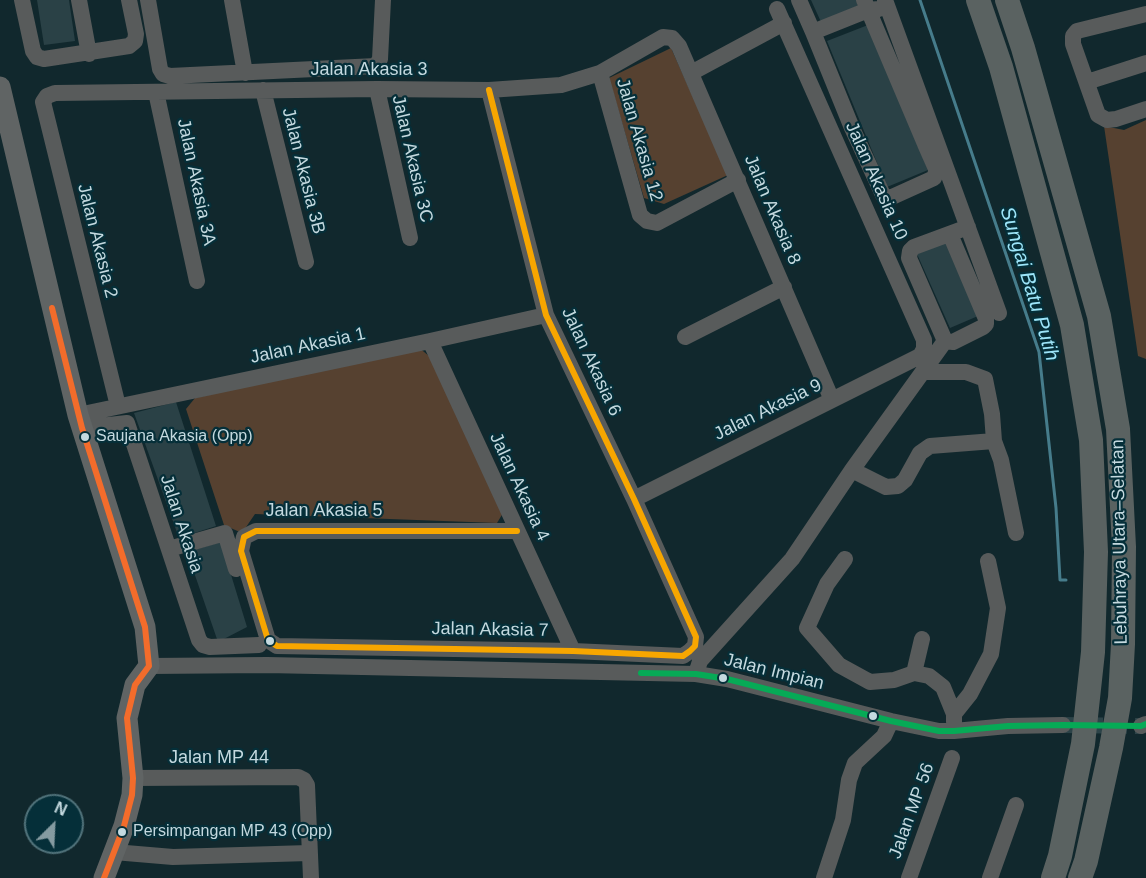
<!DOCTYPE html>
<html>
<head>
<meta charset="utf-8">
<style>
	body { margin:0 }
	#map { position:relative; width:1146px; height:878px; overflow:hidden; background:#11282d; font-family:Arial,sans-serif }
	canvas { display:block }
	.north { position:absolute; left:24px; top:794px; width:60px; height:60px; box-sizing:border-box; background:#052f39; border:2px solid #51737b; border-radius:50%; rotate:24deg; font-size:16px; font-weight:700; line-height:24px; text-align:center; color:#c4d9df }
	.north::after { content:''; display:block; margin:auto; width:21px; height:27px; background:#859ba1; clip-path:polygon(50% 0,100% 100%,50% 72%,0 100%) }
</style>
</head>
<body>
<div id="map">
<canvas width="1146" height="878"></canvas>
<div class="north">N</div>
</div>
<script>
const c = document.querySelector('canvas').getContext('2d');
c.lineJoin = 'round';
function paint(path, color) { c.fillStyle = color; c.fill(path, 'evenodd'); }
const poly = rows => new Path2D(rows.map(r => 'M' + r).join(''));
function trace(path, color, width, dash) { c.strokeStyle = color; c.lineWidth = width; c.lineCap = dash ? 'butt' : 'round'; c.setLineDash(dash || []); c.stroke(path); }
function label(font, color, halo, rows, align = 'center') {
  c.font = font + ' Arial,sans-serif'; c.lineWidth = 4.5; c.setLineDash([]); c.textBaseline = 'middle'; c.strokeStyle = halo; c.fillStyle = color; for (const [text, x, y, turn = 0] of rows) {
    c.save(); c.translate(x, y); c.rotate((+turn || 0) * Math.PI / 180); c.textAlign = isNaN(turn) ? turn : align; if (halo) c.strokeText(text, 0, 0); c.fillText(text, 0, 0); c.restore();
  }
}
const green = poly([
	[671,48,728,175,664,204,644,198,609,78],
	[1146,120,1146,359,1138,356,1104,126,1124,130],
	[418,347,429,356,503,513,497,523,255,514,242,533,224,525,186,409,195,398]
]);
const stream = poly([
	[920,0,1039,352,1056,508,1060,580,1066,580]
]);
const building = poly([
	[37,0,69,0,75,41,44,45],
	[811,0,856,0,858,6,821,22],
	[868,25,928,170,887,187,827,41],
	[946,241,978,316,950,328,917,254],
	[176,402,216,526,179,538,134,413],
	[221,542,247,627,218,642,187,552]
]);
const minorTunnel = poly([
	[1063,725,1141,726]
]);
const minor = poly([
	[22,0,33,51,37,57,44,59,129,46,135,41,136,34,129,0],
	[79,0,89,54],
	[148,0,160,69,163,74,170,76,376,66,380,59,383,0],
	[232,0,245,73],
	[799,0,813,32,852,128,883,195,889,198,892,197,934,178,936,172,936,169,925,144],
	[864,0,925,144,934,144],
	[885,0,999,313],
	[1146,14,1077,31,1073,36,1073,44,1098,115,1107,120,1116,119,1146,109],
	[813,32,868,10,879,9],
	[600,73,640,215,647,221,657,223,738,180],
	[691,73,784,23],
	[1087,82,1146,63],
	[377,89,410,238],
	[263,90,306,262],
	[489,90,546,315,634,499,696,637,695,646,690,651,683,656,573,651,277,646,268,640,241,551,244,537,256,531,517,531],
	[156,92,197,281],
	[685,337,784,287],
	[430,341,573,651],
	[945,341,953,342,983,327,986,324,986,319,950,234],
	[923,372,966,372,985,379,992,414,994,441,1001,460,1016,533],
	[118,406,43,102,47,96,55,93,377,89,489,90,561,85,600,73,663,37,672,38,679,46,832,400],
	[78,415,430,341,546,315],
	[82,428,127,423,199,640,203,645,210,647,259,645],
	[852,470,886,487,898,486,905,480,920,453,930,446,994,441],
	[634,499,920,356,924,349,924,340,777,9],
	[169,549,225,533,236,569],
	[845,559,827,584,807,628,839,665,870,682,894,680,914,673,929,676,943,687,954,714],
	[149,666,267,665,696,674,727,679,891,721,939,731,954,731,1008,726,1063,725],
	[914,673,922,639],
	[696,674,700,661,792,559,852,470,945,341,909,258,910,251,914,247,968,227],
	[954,722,954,714,970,694,991,654,998,608,988,561],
	[1141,726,1146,724],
	[133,778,298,777,304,780,307,785,311,878],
	[114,852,173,857,309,853],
	[824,878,843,820,849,780,855,763,884,736,891,721],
	[909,878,952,758],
	[990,878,1016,805]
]);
const major = poly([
	[0,87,78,415,145,627,149,666,135,685,127,718,133,778,132,795,124,826,104,878]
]);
const highway = poly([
	[978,0,1001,67,1072,325,1091,440,1096,552,1093,652,1083,744,1060,856,1053,878],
	[1007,0,1023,48,1099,316,1118,429,1124,547,1123,644,1120,698,1111,748,1086,861,1080,878]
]);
const bus1 = poly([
	[52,308,82,428,145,627,149,666,135,685,127,718,133,778,132,795,124,826,104,878]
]);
const bus2 = poly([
	[489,90,546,315,634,499,696,637,695,646,690,651,683,656,573,651,277,646,268,640,241,551,244,537,256,531,517,531]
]);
const bus3 = poly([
	[641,673,696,674,727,679,891,721,939,731,954,731,1008,726,1063,725,1141,726,1146,724]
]);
const markers = [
	[85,437,5,"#c4d9df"],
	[270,641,5,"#c4d9df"],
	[723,678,5,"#c4d9df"],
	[873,716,5,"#c4d9df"],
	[122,832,5,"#c4d9df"]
];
const busNames = [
	["Saujana Akasia (Opp)",96,437],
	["Persimpangan MP 43 (Opp)",133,832]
];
const streetNames = [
	["Jalan Akasia 3",369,70],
	["Jalan Akasia 12",639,140,74],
	["Jalan Akasia 3C",412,159,77],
	["Jalan Akasia 3B",303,171,76],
	["Jalan Akasia 10",876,181,66],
	["Jalan Akasia 3A",196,182,78],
	["Jalan Akasia 8",772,210,67],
	["Jalan Akasia 2",97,241,76],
	["Jalan Akasia 1",308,346,-12],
	["Jalan Akasia 6",591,362,65],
	["Jalan Akasia 9",768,410,-26],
	["Jalan Akasia 4",519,487,65],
	["Jalan Akasia 5",324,511],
	["Jalan Akasia",181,524,72],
	["Lebuhraya Utara–Selatan",1120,542,-91],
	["Jalan Akasia 7",490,630,1],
	["Jalan Impian",774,672,14],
	["Jalan MP 44",219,758],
	["Jalan MP 56",912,811,-70]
];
const waterNames = [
	["Sungai Batu Putih",1029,284,73]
];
paint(green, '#564130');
trace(stream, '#467c8b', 3);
paint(building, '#2a4146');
trace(minorTunnel, '#2c4348', 16, [16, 8]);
trace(minor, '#585b5b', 16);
trace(major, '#606464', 21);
trace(highway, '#5a6261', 24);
trace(bus1, '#f36c2b', 6);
trace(bus2, '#f7a600', 6);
trace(bus3, '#06aa56', 6);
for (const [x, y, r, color] of markers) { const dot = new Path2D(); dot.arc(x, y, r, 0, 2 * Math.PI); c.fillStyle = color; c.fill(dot); trace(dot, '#052f39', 2); }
label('16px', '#c4d9df', '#052f39', busNames, 'left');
label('18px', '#c4d9df', '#052f39', streetNames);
label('italic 20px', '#9de5f9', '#052f39', waterNames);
</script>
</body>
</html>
